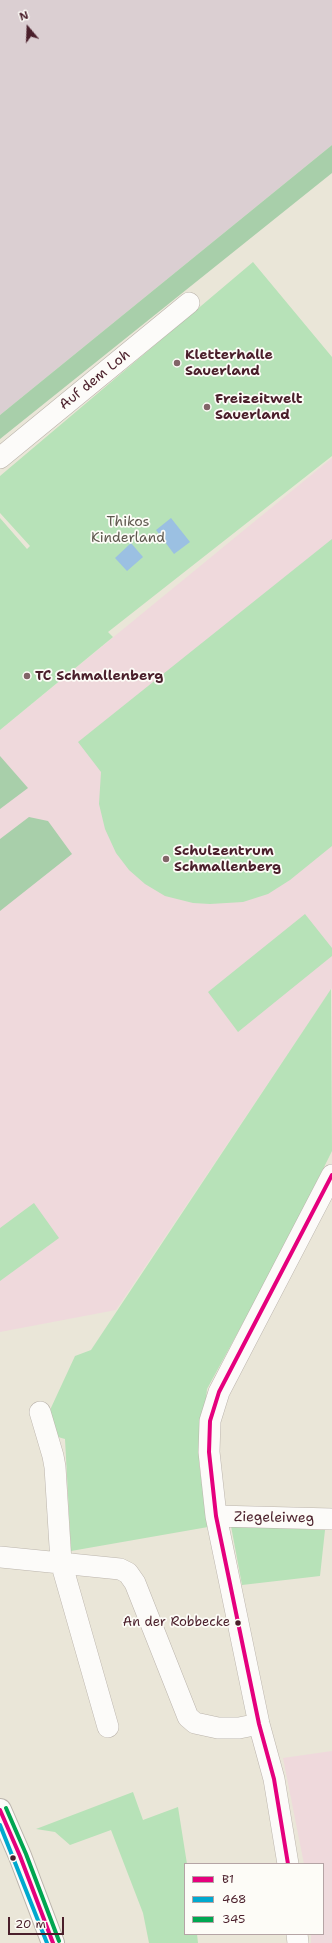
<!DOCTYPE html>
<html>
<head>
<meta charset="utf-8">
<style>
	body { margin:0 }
	#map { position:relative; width:332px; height:1943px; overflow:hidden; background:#eae6d8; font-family:"Shantell Sans",sans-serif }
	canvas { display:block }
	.legend { position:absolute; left:184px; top:1863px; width:140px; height:72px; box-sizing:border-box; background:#fdfcf7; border:1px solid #b5a4a5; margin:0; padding:5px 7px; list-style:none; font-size:12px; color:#4a1f2b }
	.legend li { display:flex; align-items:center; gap:8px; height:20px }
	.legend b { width:20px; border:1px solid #b5a4a5 }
	.north { position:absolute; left:8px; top:8px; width:40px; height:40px; -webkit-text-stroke:3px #fdfcf7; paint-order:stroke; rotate:341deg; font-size:11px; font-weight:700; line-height:16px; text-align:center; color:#4a1f2b }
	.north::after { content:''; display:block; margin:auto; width:14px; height:18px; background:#4a1f2b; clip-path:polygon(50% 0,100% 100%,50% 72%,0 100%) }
	.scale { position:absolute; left:8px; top:1917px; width:56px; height:18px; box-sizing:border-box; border:2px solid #4a1f2b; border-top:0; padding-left:5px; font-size:12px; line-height:14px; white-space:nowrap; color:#4a1f2b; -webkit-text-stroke:3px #fdfcf7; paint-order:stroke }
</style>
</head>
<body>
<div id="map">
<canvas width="332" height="1943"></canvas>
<ul class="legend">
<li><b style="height:5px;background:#e5007d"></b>B1</li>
<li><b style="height:5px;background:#00a9ce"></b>468</li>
<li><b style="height:5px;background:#00a651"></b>345</li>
</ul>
<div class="north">N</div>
<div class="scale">20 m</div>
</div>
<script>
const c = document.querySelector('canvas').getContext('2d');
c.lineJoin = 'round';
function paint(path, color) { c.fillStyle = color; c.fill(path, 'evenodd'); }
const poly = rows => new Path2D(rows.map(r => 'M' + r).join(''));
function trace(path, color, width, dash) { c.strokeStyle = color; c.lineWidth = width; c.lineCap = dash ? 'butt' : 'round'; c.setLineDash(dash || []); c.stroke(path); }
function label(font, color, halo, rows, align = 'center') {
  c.font = font + ' "Shantell Sans",sans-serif'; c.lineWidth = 3.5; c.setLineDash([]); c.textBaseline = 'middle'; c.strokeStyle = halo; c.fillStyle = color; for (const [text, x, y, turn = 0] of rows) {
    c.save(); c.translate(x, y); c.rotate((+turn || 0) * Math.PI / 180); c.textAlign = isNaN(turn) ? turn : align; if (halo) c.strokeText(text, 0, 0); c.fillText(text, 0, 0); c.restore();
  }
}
const built = poly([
	[332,458,332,988,116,1310,0,1332,0,730],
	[332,1751,332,1943,311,1943,311,1934,323,1934,323,1864,304,1864,283,1758]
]);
const industrial = poly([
	[0,0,332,0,332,145,0,415]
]);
const green = poly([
	[253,262,332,357,332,456,108,632,113,637,0,730,0,518,27,549,30,546,0,513,0,476],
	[332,539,332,846,290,880,268,894,243,902,210,904,193,903,165,896,145,884,129,870,116,853,105,829,99,804,101,772,78,742],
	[305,914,332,948,332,956,238,1032,208,992],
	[331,989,332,1151,286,1244,207,1389,199,1463,208,1527,71,1551,65,1439,58,1437,50,1410,75,1356,91,1350],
	[34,1203,59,1238,0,1281,0,1228],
	[231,1526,325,1530,320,1576,242,1585],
	[133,1792,143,1820,178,1807,187,1864,185,1864,185,1934,197,1934,198,1943,149,1943,143,1913,111,1830,70,1845,55,1832,36,1829]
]);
const forest = poly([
	[332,145,332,173,0,439,0,415],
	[0,756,28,788,0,809],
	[29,817,48,821,72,854,0,911,0,839]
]);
const water = poly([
	[171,518,190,542,174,554,156,530],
	[131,543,143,557,127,571,115,558]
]);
const street = poly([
	[0,458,189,303],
	[40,1412,53,1456,55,1467,61,1562,108,1727],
	[216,1516,332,1519],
	[0,1557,120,1569,128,1573,135,1583,188,1717,195,1723,218,1728,239,1728,259,1724],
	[288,1864,274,1779,259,1724,216,1516,209,1452,210,1421,219,1392,332,1175],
	[297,1934,298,1943]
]);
const secondary = poly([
	[0,1810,20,1856,53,1943]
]);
const bus1 = poly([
	[0,1810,20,1856,53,1943],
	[288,1864,274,1779,259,1724,216,1516,209,1452,210,1421,219,1392,332,1175]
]);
const bus2 = poly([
	[0,1825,47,1943]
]);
const bus3 = poly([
	[6,1808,26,1854,59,1941]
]);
const markers = [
	[177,363,4,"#826568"],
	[207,407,4,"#826568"],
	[27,676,4,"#826568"],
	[166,859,4,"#826568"],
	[238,1623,3.5,"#4a1f2b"],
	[13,1858,3.5,"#4a1f2b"]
];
const busNames = [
	["An der Robbecke",230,1623]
];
const poiNames = [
	["Kletterhalle",185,355],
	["Sauerland",185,371],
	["Freizeitwelt",215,399],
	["Sauerland",215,415],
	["TC Schmallenberg",35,676],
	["Schulzentrum",174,851],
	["Schmallenberg",174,867]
];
const streetNames = [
	["Auf dem Loh",95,380,-39],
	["Ziegeleiweg",274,1518,1]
];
const parkNames = [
	["Thikos",128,522],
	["Kinderland",128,538]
];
paint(built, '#efd9dc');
paint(industrial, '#dbcfd2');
paint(green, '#b7e2b8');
paint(forest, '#a8cfaa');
paint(water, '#9bc0e2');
trace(street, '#bbb4ac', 22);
trace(secondary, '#bbb4ac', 24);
trace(street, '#fcfbf9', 21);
trace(secondary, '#fcfbf9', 22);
trace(bus1, '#e5007d', 4);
trace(bus2, '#00a9ce', 4);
trace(bus3, '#00a651', 4);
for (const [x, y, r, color] of markers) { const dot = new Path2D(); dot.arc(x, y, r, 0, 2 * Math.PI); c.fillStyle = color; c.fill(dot); trace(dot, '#fdfcf7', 1.5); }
label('13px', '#4a1f2b', '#fdfcf7', busNames, 'right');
label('bold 14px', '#4a1f2b', '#fdfcf7', poiNames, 'left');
label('14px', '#4a1f2b', '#fdfcf7', streetNames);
label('14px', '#5e584e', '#fdfcf7', parkNames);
</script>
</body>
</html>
